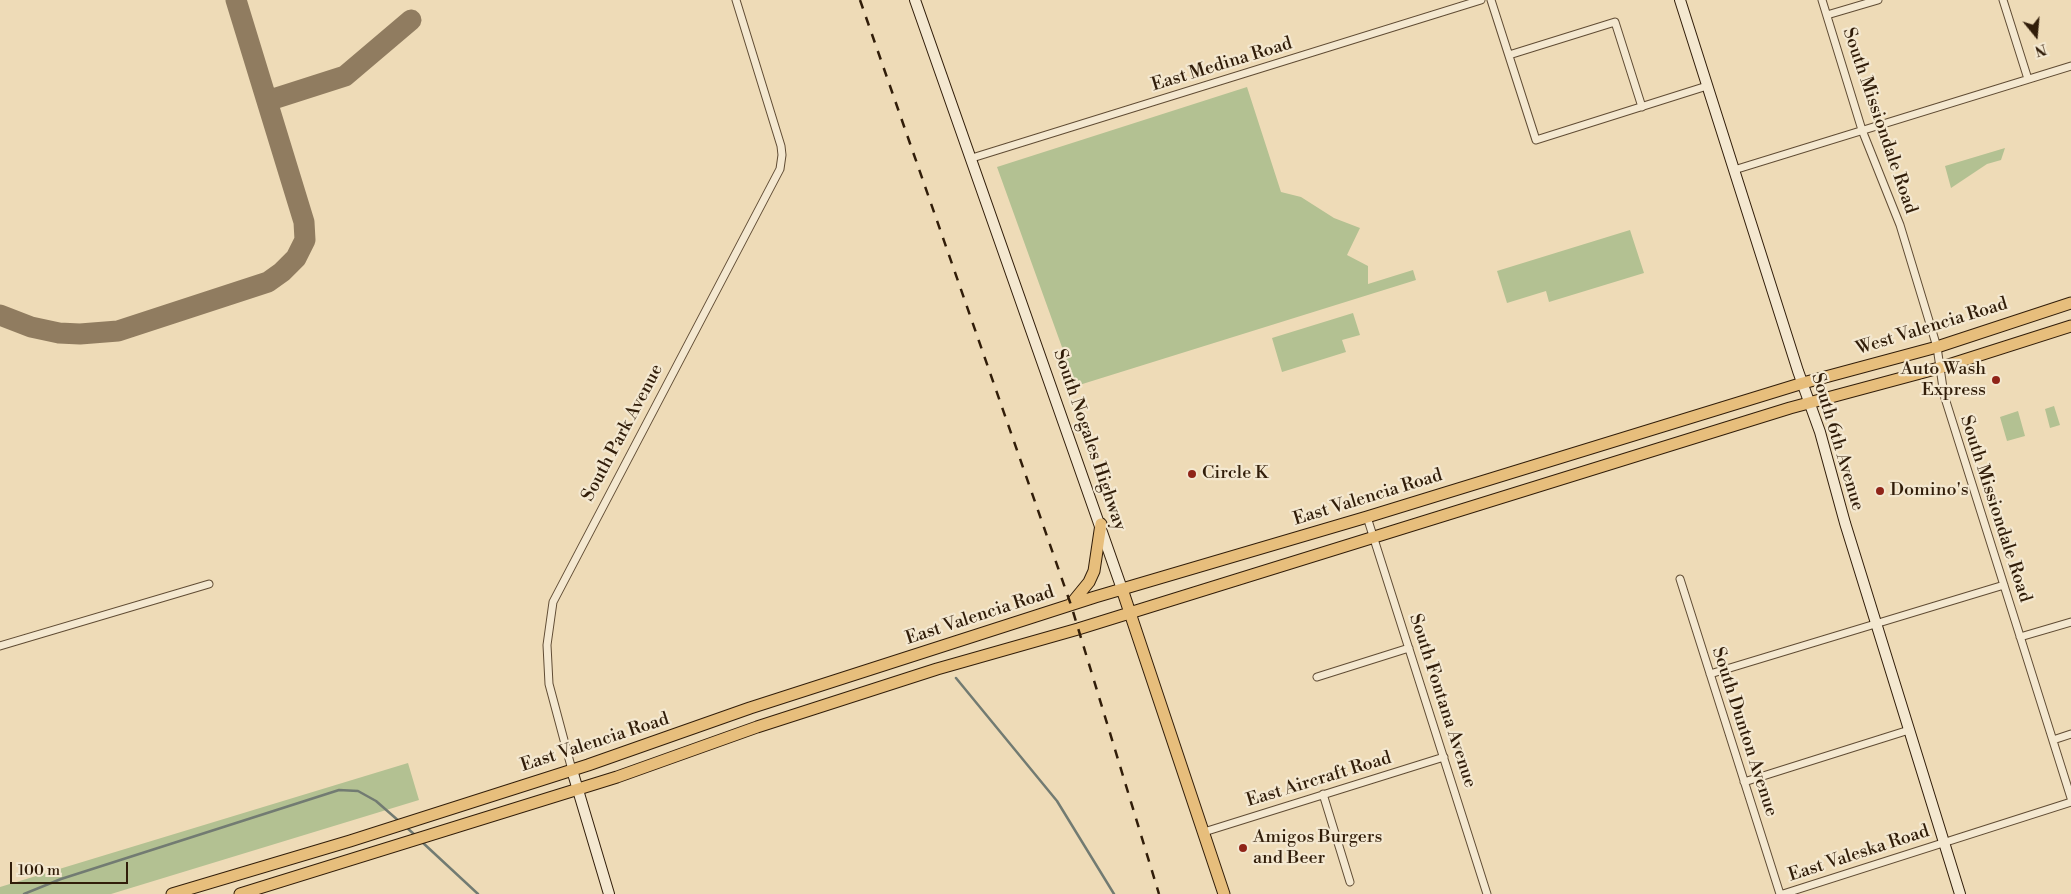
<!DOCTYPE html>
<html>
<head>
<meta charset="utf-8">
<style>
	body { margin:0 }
	#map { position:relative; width:2071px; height:894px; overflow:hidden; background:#eedbb7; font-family:"Libre Bodoni",serif }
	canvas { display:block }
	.north { position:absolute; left:2011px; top:10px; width:50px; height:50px; -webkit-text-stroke:4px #f4e8d0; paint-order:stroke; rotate:163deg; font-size:14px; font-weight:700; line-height:20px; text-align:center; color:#311d09 }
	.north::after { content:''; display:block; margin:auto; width:18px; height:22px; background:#311d09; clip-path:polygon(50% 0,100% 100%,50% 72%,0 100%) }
	.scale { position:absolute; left:10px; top:862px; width:118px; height:22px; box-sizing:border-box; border:2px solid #311d09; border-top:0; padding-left:6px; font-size:15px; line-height:18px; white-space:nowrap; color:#311d09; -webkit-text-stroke:4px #f4e8d0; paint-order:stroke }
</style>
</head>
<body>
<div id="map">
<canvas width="2071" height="894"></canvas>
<div class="north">N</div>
<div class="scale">100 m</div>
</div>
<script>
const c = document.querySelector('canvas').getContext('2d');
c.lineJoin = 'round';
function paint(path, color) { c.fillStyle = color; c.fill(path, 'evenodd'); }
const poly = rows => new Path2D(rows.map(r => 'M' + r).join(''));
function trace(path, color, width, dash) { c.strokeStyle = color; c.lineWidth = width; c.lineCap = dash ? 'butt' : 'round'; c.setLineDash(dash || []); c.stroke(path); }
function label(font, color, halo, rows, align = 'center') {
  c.font = font + ' "Libre Bodoni",serif'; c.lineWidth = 4.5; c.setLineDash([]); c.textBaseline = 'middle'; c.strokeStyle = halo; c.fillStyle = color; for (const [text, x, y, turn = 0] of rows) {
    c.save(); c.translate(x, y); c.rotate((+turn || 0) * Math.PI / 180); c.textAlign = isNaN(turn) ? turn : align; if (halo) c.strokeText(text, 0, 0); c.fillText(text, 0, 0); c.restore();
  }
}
const green = poly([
	[1247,87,1281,192,1301,197,1334,218,1360,228,1347,255,1368,266,1368,284,1413,270,1416,280,1076,386,997,167],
	[2005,148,2001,160,1987,164,1951,188,1945,166],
	[1630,230,1644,273,1549,302,1546,291,1507,303,1497,271],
	[1353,313,1360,335,1342,340,1346,352,1282,372,1272,338],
	[2054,406,2060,425,2050,428,2045,409],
	[2018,411,2025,436,2007,441,2000,417],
	[408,763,419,800,111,894,0,894,0,887]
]);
const stream = poly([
	[956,678,1057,801,1114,894],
	[406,827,415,835],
	[422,842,478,894],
	[24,894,61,879,339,790,358,791,376,801,400,822]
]);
const taxiway = poly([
	[267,101,345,76,411,20],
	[0,315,31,327,59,333,80,334,118,331,268,282,282,272,296,258,305,240,304,222,236,0]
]);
const street = poly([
	[1491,0,1536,140,1707,86],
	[1822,0,1862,130,1900,225,1937,347,1944,395,2071,798],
	[2003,0,2028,79],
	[1827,15,1878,0],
	[1509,55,1615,22,1642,107],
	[972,158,1481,0],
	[1734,170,2071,66],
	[1367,517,1487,894],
	[1680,579,1780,894],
	[2020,637,2071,622],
	[0,646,209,584],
	[1710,674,2004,585],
	[1317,677,1409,648],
	[2053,740,2071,734],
	[572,770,549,684,547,645,553,602,780,169,782,155,781,146,736,0],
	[1744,782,1909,730],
	[1323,794,1350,882],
	[1204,832,1444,757],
	[1783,894,2071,802]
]);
const secondary = poly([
	[915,0,1122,589],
	[1680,0,1798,371,1820,432,1845,523,1960,894],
	[572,770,609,894]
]);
const primary = poly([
	[1122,589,1224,894],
	[1071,604,1089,582,1094,571,1101,524],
	[172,894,350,841,588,765,750,708,1095,597,1367,517,1803,383,1937,347,2071,303],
	[240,894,617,777,757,727,937,669,1078,629,1790,408,1939,368,2071,326]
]);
const rail = poly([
	[860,0,1071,605,1159,894]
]);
const markers = [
	[1996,380,5,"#8f2418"],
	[1192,474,5,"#8f2418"],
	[1880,491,5,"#8f2418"],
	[1243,848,5,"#8f2418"]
];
const streetNames = [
	["East Medina Road",1222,65,-17],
	["South Missiondale Road",1879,121,71],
	["West Valencia Road",1932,327,-17],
	["South Park Avenue",623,433,-62],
	["South Nogales Highway",1089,440,71],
	["South 6th Avenue",1837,442,73],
	["East Valencia Road",1368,498,-17],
	["South Missiondale Road",1995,509,72],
	["East Valencia Road",980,616,-18],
	["South Fontana Avenue",1442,701,72],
	["South Dunton Avenue",1744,732,72],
	["East Valencia Road",595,743,-18],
	["East Aircraft Road",1319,780,-17],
	["East Valeska Road",1859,854,-18]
];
const poiNames = [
	["Auto Wash",1986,370,"right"],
	["Express",1986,391,"right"],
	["Circle K",1202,474],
	["Domino's",1890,491],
	["Amigos Burgers",1253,838],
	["and Beer",1253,859]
];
paint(green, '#b3c192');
trace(stream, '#727b72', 2.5);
trace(taxiway, '#907c60', 21);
trace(street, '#604c34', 9);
trace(secondary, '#311d09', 12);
trace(primary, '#311d09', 13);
trace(street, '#f4e8d0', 7);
trace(secondary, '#f4e8d0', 10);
trace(primary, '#e7be7c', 11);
trace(rail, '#311d09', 2.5, [9, 9]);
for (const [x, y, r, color] of markers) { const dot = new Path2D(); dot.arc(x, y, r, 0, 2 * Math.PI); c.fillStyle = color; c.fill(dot); trace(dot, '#f4e8d0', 2); }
label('18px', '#311d09', '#f4e8d0', streetNames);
label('18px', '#311d09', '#f4e8d0', poiNames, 'left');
</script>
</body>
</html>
